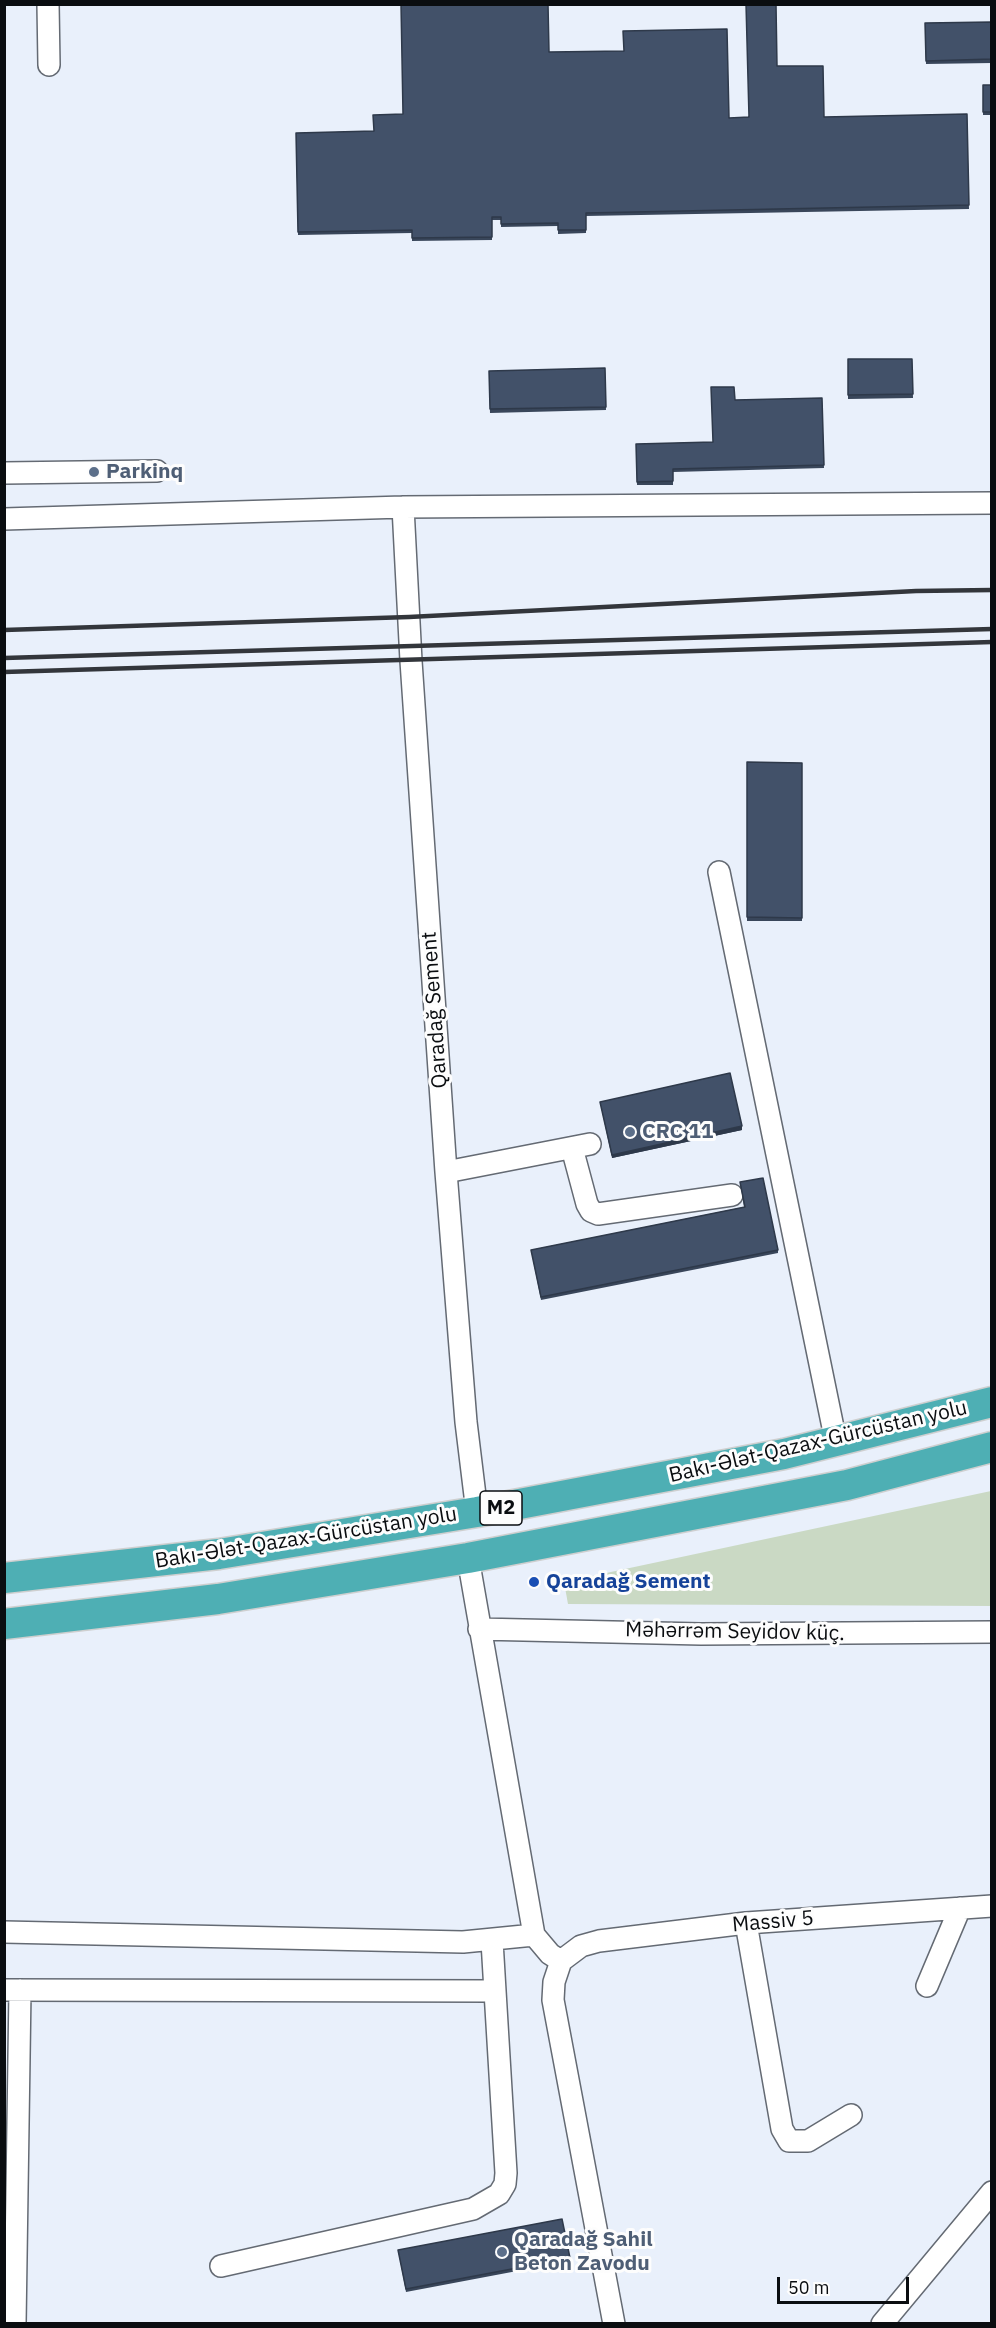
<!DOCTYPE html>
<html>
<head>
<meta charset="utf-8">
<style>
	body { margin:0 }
	#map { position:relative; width:996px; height:2328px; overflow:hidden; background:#e9f0fb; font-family:"IBM Plex Sans",sans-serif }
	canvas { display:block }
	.frame { position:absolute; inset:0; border:6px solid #0a0d10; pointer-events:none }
	.scale { position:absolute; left:777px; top:2277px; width:132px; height:27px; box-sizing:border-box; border:3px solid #0a0d10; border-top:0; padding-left:8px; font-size:18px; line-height:21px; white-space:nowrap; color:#0a0d10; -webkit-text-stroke:4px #fdfdfd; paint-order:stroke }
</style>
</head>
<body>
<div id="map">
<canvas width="996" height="2328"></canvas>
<div class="frame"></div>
<div class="scale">50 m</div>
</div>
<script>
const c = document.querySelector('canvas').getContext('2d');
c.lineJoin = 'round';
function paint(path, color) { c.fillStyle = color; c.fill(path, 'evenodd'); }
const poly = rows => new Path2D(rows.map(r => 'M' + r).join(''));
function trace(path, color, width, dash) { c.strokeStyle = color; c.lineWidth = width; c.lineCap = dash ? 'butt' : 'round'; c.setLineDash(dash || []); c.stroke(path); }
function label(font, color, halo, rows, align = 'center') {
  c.font = font + ' "IBM Plex Sans",sans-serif'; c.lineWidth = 6; c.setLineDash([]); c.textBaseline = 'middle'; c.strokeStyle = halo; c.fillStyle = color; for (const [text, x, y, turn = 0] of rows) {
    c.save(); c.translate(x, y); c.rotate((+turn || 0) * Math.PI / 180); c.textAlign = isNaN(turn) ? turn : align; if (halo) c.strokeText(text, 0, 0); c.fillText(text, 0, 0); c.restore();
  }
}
const green = poly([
	[991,1491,991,1606,568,1604,564,1582]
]);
const minor = poly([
	[48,4,49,65],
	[4,473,157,471],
	[403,507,411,661,446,1172,466,1422,477,1512],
	[4,519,403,507,992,503],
	[719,872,836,1442],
	[572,1148,587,1204,591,1211,598,1214,732,1195],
	[446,1172,590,1144],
	[468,1558,534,1935,550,1954,561,1961],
	[479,1629,701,1634,992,1632],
	[746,1923,782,2129,789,2141,808,2141,851,2115],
	[4,1932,463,1942,534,1935],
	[927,1986,960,1908],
	[4,1990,495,1991,492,1941],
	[221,2266,473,2209,499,2194,505,2184,506,2173,495,1991],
	[15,2324,20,1990],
	[614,2324,553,2000,554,1982,561,1961,581,1946,599,1941,746,1923,992,1906],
	[882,2324,992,2192]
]);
const highway = poly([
	[4,1578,219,1554,477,1512,784,1454,992,1402],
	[4,1624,218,1599,468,1558,847,1485,992,1447]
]);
const rail = poly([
	[4,630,409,617,916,591,992,590],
	[4,658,992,629],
	[4,672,992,642]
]);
const wall = poly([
	[992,22,992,63,926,64,925,23],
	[549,52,729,118,748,117,777,66,824,117,967,114,969,209,586,216,586,233,558,234,558,226,501,227,501,220,492,220,492,240,412,241,412,233,298,235,296,133,374,131],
	[983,85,992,85,992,115,983,115],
	[848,359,912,359,913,398,848,399],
	[605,368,606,410,490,413,489,371],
	[822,398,824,468,673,472,673,485,637,485,636,444,713,442,735,400],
	[747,762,802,763,802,921,747,921],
	[600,1102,742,1130,612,1158],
	[740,1182,778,1250,778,1253,541,1300,531,1250,744,1207],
	[398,2250,570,2258,570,2261,406,2292]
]);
const shadedWall = poly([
	[742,1126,742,1130,612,1158,612,1155]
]);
const building = poly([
	[401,4,548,4,549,52,624,51,623,31,727,29,729,118,749,117,746,4,776,4,777,66,823,66,824,117,967,114,969,205,586,213,586,230,558,230,558,223,501,224,501,217,492,217,492,237,412,238,412,230,298,232,296,133,374,131,373,115,403,114,401,4],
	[992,22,992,59,926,61,925,23,992,22],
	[983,85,992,85,992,112,983,112,983,85],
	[848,359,912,359,913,394,848,395,848,359],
	[605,368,606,407,490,409,489,371,605,368],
	[711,387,734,387,735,400,822,398,824,465,673,469,673,481,637,482,636,444,713,442,711,387],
	[747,762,802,763,802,918,747,917,747,762],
	[730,1073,742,1126,612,1155,600,1102,730,1073],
	[763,1178,778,1250,541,1297,531,1250,745,1207,740,1182,763,1178],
	[562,2219,570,2258,406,2289,398,2250,562,2219]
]);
const markers = [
	[94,472,6,"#5c6f8a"],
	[630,1132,6,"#5c6f8a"],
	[534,1582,6,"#1a4fb4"],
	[502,2252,6,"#5c6f8a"]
];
const shields = [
	[501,1508,42]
];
const shieldNames = [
	["M2",501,1508]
];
const serviceNames = [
	["Parkinq",106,472],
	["CRC 11",642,1132],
	["Qaradağ Sahil",514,2240],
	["Beton Zavodu",514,2264]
];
const streetNames = [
	["Qaradağ Sement",435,1010,-94],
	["Bakı-Ələt-Qazax-Gürcüstan yolu",818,1442,-13],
	["Bakı-Ələt-Qazax-Gürcüstan yolu",306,1538,-9],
	["Məhərrəm Seyidov küç.",735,1632,1],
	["Massiv 5",773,1922,-5]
];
const transitNames = [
	["Qaradağ Sement",546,1582]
];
paint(green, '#cad9c4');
trace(minor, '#646a73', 24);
trace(highway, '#cecfcf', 33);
trace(minor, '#fff', 21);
trace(highway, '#4eafb4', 30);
trace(rail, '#33363b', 4.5);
paint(wall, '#39465a');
paint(shadedWall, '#2e394a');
paint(building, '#425169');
trace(building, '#2e394a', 1.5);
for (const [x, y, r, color] of markers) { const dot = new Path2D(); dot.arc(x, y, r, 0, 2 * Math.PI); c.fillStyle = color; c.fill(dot); trace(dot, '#fdfdfd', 2); }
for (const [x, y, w] of shields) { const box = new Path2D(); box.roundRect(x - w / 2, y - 17, w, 34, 4.5); c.fillStyle = '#fdfdfd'; c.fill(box); trace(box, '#0a0d10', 1.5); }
label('bold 20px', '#0a0d10', null, shieldNames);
label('bold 21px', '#4e5e75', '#fdfdfd', serviceNames, 'left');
label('21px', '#0a0d10', '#fdfdfd', streetNames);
label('bold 21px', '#164399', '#fdfdfd', transitNames, 'left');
</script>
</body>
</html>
